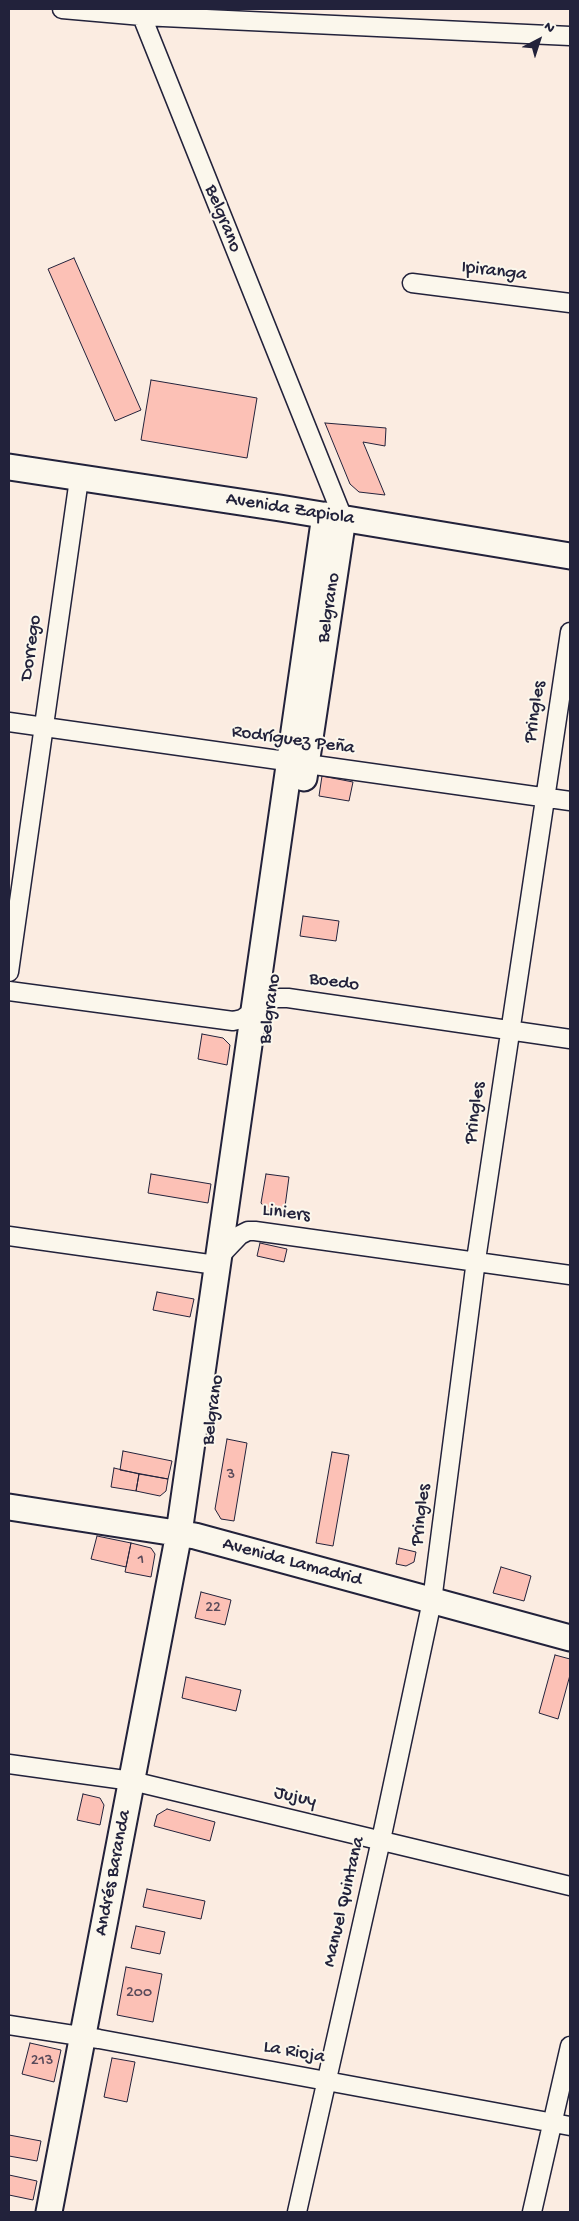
<!DOCTYPE html>
<html>
<head>
<meta charset="utf-8">
<style>
	body { margin:0 }
	#map { position:relative; width:579px; height:2221px; overflow:hidden; background:#fbece1; font-family:"Gochi Hand",sans-serif }
	canvas { display:block }
	.frame { position:absolute; inset:0; border:10px solid #22223b; pointer-events:none }
	.north { position:absolute; left:514px; top:15px; width:50px; height:50px; -webkit-text-stroke:4px #fbf7ec; paint-order:stroke; rotate:40deg; font-size:14px; font-weight:700; line-height:20px; text-align:center; color:#22223b }
	.north::after { content:''; display:block; margin:auto; width:18px; height:22px; background:#22223b; clip-path:polygon(50% 0,100% 100%,50% 72%,0 100%) }
</style>
</head>
<body>
<div id="map">
<canvas width="579" height="2221"></canvas>
<div class="frame"></div>
<div class="north">N</div>
</div>
<script>
const c = document.querySelector('canvas').getContext('2d');
c.lineJoin = 'round';
function paint(path, color) { c.fillStyle = color; c.fill(path, 'evenodd'); }
const poly = rows => new Path2D(rows.map(r => 'M' + r).join(''));
function trace(path, color, width, dash) { c.strokeStyle = color; c.lineWidth = width; c.lineCap = dash ? 'butt' : 'round'; c.setLineDash(dash || []); c.stroke(path); }
function label(font, color, halo, rows, align = 'center') {
  c.font = font + ' "Gochi Hand",sans-serif'; c.lineWidth = 4; c.setLineDash([]); c.textBaseline = 'middle'; c.strokeStyle = halo; c.fillStyle = color; for (const [text, x, y, turn = 0] of rows) {
    c.save(); c.translate(x, y); c.rotate((+turn || 0) * Math.PI / 180); c.textAlign = isNaN(turn) ? turn : align; if (halo) c.strokeText(text, 0, 0); c.fillText(text, 0, 0); c.restore();
  }
}
const building = poly([
	[74,258,141,410,115,421,48,269,74,258],
	[151,380,257,398,247,458,141,440,151,380],
	[325,423,386,428,385,446,363,442,385,495,359,492,350,484,325,423],
	[322,776,353,782,349,801,319,796,322,776],
	[303,916,339,921,336,941,300,936,303,916],
	[202,1034,223,1038,230,1045,227,1065,198,1059,202,1034],
	[151,1174,211,1184,208,1203,148,1193,151,1174],
	[266,1174,289,1177,284,1214,268,1211,261,1203,266,1174],
	[260,1243,287,1249,284,1262,257,1256,260,1243],
	[157,1292,194,1299,190,1317,153,1310,157,1292],
	[227,1439,247,1443,234,1521,221,1519,215,1509,227,1439],
	[123,1451,172,1461,168,1479,120,1470,123,1451],
	[332,1452,349,1455,333,1546,316,1543,332,1452],
	[114,1468,139,1474,136,1491,111,1487,114,1468],
	[139,1474,168,1479,166,1491,160,1496,136,1491,139,1474],
	[97,1536,131,1543,126,1567,91,1559,97,1536],
	[131,1543,151,1548,155,1554,151,1577,125,1572,131,1543],
	[399,1548,416,1552,414,1562,406,1566,396,1564,399,1548],
	[501,1567,531,1576,524,1601,493,1593,501,1567],
	[201,1592,231,1600,225,1625,195,1618,201,1592],
	[555,1655,570,1659,570,1675,558,1719,539,1713,555,1655],
	[186,1677,241,1690,236,1711,182,1698,186,1677],
	[83,1794,100,1798,104,1805,100,1825,77,1820,83,1794],
	[167,1809,215,1822,210,1841,154,1826,157,1815,167,1809],
	[147,1889,205,1901,201,1919,143,1907,147,1889],
	[136,1926,165,1932,160,1954,131,1948,136,1926],
	[126,1967,162,1974,153,2022,117,2015,126,1967],
	[30,2043,61,2050,54,2082,22,2074,30,2043],
	[112,2058,135,2062,127,2102,104,2097,112,2058],
	[9,2135,41,2141,37,2161,9,2156,9,2135],
	[9,2175,37,2181,33,2200,9,2195,9,2175]
]);
const street = poly([
	[62,9,142,16,570,36],
	[139,9,343,518],
	[412,283,570,303],
	[9,722,570,801],
	[9,972,79,479],
	[9,991,233,1021,242,1019,273,998,288,998,570,1039],
	[9,1236,209,1264,219,1257,240,1235,248,1231,255,1231,570,1275],
	[9,1764,132,1781,570,1886],
	[9,2025,99,2039,570,2126],
	[297,2212,381,1840,432,1601,476,1260,570,632],
	[532,2212,570,2046]
]);
const secondary = poly([
	[9,467,280,508,570,556],
	[304,778,343,518],
	[9,1507,195,1536,570,1638],
	[49,2212,179,1533,325,515]
]);
const numberNames = [
	["3",231,1476],
	["1",141,1561],
	["22",213,1609],
	["200",139,1994],
	["213",42,2062]
];
const streetNames = [
	["Belgrano",222,219,68],
	["Ipiranga",494,272,7],
	["Avenida Zapiola",290,510,9],
	["Belgrano",330,608,-81],
	["Dorrego",32,648,-82],
	["Pringles",536,712,-81],
	["Rodríguez Peña",293,741,8],
	["Boedo",334,983,8],
	["Belgrano",271,1009,-82],
	["Pringles",476,1113,-82],
	["Liniers",286,1214,7],
	["Belgrano",214,1410,-82],
	["Pringles",422,1515,-83],
	["Avenida Lamadrid",292,1563,15],
	["Jujuy",295,1798,13],
	["Andrés Baranda",114,1873,-79],
	["Manuel Quintana",345,1902,-77],
	["La Rioja",294,2053,10]
];
paint(building, '#fcc1b6');
trace(building, '#22223b', 1);
trace(street, '#22223b', 21);
trace(secondary, '#22223b', 29);
trace(street, '#fbf7ec', 18);
trace(secondary, '#fbf7ec', 25);
label('16px', '#584a5a', null, numberNames);
label('19px', '#22223b', '#fbf7ec', streetNames);
</script>
</body>
</html>
